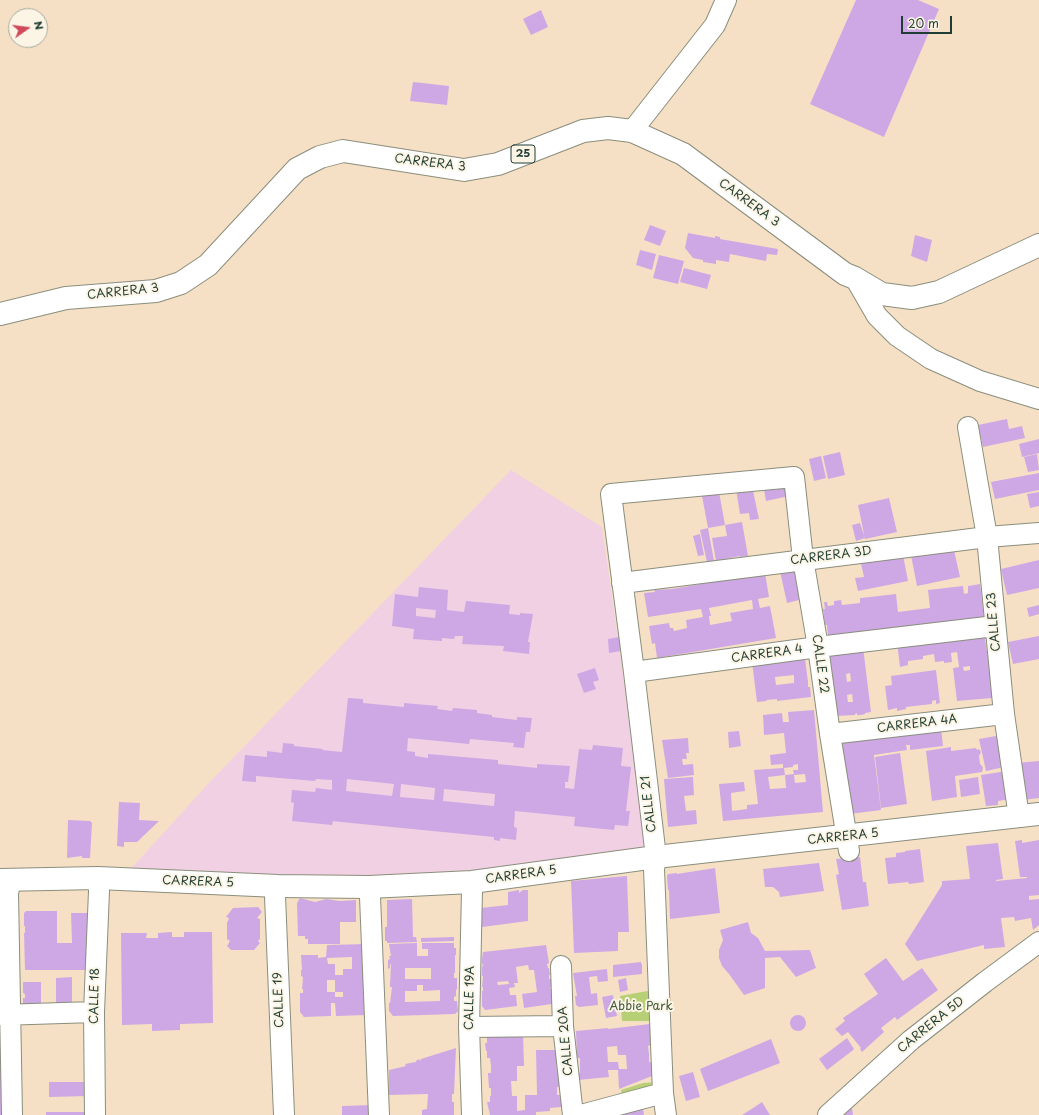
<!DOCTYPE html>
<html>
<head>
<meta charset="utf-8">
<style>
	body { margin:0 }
	#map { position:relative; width:1039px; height:1115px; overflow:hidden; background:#f6e0c5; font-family:"Playpen Sans",sans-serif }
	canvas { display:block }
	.north { position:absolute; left:8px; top:8px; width:40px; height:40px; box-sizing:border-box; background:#fcf5e5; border:1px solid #a4ab9e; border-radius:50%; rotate:76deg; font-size:11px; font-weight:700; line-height:16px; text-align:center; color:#1f3d34 }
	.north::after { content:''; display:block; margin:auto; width:14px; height:18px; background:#d1495b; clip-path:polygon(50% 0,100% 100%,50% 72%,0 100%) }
	.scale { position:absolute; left:901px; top:16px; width:51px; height:18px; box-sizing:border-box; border:2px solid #1f3d34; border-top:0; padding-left:5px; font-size:12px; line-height:14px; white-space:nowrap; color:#1f3d34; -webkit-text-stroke:3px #fcf5e5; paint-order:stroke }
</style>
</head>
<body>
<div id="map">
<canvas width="1039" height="1115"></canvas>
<div class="north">N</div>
<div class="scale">20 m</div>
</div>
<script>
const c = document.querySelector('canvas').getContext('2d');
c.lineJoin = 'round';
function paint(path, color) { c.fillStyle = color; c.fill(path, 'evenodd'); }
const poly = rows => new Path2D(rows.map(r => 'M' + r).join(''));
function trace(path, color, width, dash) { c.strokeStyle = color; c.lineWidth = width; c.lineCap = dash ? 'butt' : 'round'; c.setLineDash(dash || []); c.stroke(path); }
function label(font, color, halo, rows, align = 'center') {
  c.font = font + ' "Playpen Sans",sans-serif'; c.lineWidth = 4; c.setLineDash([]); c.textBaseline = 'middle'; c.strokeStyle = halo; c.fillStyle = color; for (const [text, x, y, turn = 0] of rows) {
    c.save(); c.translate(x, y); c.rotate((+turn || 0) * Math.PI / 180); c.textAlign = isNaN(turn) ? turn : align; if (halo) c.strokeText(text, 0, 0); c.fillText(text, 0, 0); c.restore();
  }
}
const built = poly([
	[511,470,602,527,649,853,470,874,368,881,128,872,207,785]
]);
const green = poly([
	[653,990,657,1021,658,1091,623,1101,621,1090,643,1083,656,1082,655,1021,622,1021,620,996]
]);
const building = poly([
	[856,0,918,0,939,9,884,137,810,104],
	[541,10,548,27,531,35,523,19],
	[413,82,449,86,447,105,410,101],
	[650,225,666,231,660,246,644,240],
	[688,233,715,238,715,236,720,237,720,239,778,249,777,255,767,254,766,261,730,254,729,262,716,260,716,264,703,262,703,260,693,258,685,248],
	[915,235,932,240,927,262,911,256],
	[640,250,656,254,652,270,636,265],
	[659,255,684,261,678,284,653,278],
	[684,268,711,275,707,289,680,282],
	[1007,419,1009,429,1022,426,1025,438,983,447,978,425],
	[1039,439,1039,453,1022,457,1019,444],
	[840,452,845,475,828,479,823,456],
	[1037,454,1039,470,1028,472,1024,457],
	[821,456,826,478,814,481,809,459],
	[1039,473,1039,490,995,499,991,482],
	[786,480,789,496,766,501,763,484],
	[752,486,759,519,750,520,749,513,740,514,736,489],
	[719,492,725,525,708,528,714,561,707,562,700,530,708,528,702,496],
	[1039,492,1039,506,1030,508,1027,494],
	[889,498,897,532,865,539,858,505],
	[742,522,748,556,740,557,740,556,716,561,712,538,727,536,725,525],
	[860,523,865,538,856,541,852,525],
	[700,534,704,555,698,556,693,536],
	[952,541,960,577,917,586,910,550],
	[902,550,908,581,858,591,855,578,864,577,860,559],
	[1039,560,1039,588,1007,595,1001,569],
	[797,567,803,599,787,603,780,571],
	[765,573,769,597,758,599,760,608,770,606,776,638,657,658,655,643,652,644,649,626,669,623,670,628,673,628,674,631,687,628,686,620,703,617,701,609,648,617,644,593,655,592,654,590,672,589],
	[752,600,753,609,730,613,732,621,710,625,709,616,711,616,709,608],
	[980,584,984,617,890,628,890,630,881,631,881,629,864,631,864,632,838,635,838,634,828,635,827,625,825,625,823,609,825,609,824,602,827,602,828,606,834,605,834,601,841,600,842,605,860,603,860,598,861,598,896,594,898,612,930,608,928,590,963,586,964,594,968,593,968,586],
	[419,587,448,590,447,610,464,612,466,601,510,605,509,614,520,615,520,613,533,614,528,642,530,642,529,654,503,651,504,646,462,644,463,636,455,636,454,639,442,638,442,641,413,639,414,629,392,626,395,594,418,597],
	[416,608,436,610,435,618,416,616],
	[1039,605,1039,614,1029,617,1027,608],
	[984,633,994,696,992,696,992,698,957,701,953,668,959,667,957,652,951,653,952,662,944,663,944,661,935,662,934,654,923,656,923,659,908,661,908,665,900,667,897,642],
	[970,666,970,670,964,671,963,667],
	[1039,636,1039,659,1013,664,1008,642],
	[619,637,621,651,609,653,608,639],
	[863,647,871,712,865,713,865,714,861,715,857,715,857,713,855,714,855,715,836,716,835,696,833,684,832,684,827,651],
	[850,673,851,681,847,682,846,674],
	[852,694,853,702,848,702,847,695],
	[805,659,808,682,808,687,810,687,811,697,777,701,777,699,766,700,767,701,757,702,752,662],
	[794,675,794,683,776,685,775,677],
	[595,668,599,680,593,682,596,689,584,693,577,674],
	[936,670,940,703,936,704,936,700,932,701,932,704,906,707,906,709,897,711,897,708,888,710,885,686,892,685,891,676],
	[348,698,363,699,363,703,404,707,404,703,438,706,437,709,452,711,453,708,477,710,477,713,492,715,492,717,517,720,517,717,532,718,530,732,526,732,524,748,513,747,514,743,470,739,469,744,408,738,407,751,415,752,415,756,428,758,428,754,498,760,498,764,537,768,537,764,570,766,568,782,565,782,565,788,574,789,579,749,592,750,593,745,623,748,621,766,631,767,626,811,630,811,628,826,615,825,614,830,574,826,575,817,515,811,514,827,517,828,516,840,500,838,500,841,494,840,494,837,341,822,333,821,332,825,292,821,294,803,291,802,292,790,315,792,316,788,332,790,332,780,316,779,315,781,256,776,256,782,242,781,245,755,267,757,267,751,282,753,283,743,294,744,294,746,323,749,322,750,342,752],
	[347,779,394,784,392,796,346,791],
	[401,784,435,788,434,800,400,797],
	[444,789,495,794,494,806,443,801],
	[814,710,823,812,723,821,719,784,744,782,745,791,731,793,732,811,747,809,747,805,758,804,754,770,783,768,783,764,771,765,770,755,786,753,784,733,764,735,763,715,782,713,783,722,789,722,788,712],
	[798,764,798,770,793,770,794,774,785,775,784,768,793,767,793,765],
	[805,774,806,782,795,783,794,775],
	[785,775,786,788,770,789,768,777],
	[941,728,943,746,910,750,910,745,906,745,907,750,874,755,881,810,849,814,840,740],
	[739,731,741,746,729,748,728,732],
	[1002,735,1009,766,986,771,979,739],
	[688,738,689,753,686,753,687,759,682,759,683,765,693,764,694,775,668,778,662,740],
	[951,747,951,751,976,748,977,750,979,749,981,752,979,756,980,764,982,766,983,768,982,772,955,776,957,797,932,801,926,751],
	[900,753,907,804,881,808,875,757],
	[1039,761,1039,798,1022,800,1017,763],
	[1007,771,1011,799,998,801,998,805,986,806,981,775],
	[693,777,694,795,684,796,686,811,696,810,697,824,668,827,664,779],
	[978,777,980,794,961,797,959,780],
	[119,802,140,803,139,820,159,821,137,842,124,842,124,847,117,846],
	[68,820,90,821,92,823,90,858,82,858,82,856,67,858],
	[1022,840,1022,843,1039,840,1039,895,1029,896,1029,900,1039,899,1039,925,1033,930,1031,918,1015,921,1014,917,1001,918,1005,947,984,949,984,945,917,961,905,944,942,885,942,881,970,879,966,846,998,843,1003,879,996,880,996,881,1027,878,1027,877,1020,877,1015,841],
	[920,849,924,882,909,884,908,882,888,884,885,858,896,857,896,853,905,852,905,851],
	[860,857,863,882,866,882,869,906,842,910,836,875,839,874,836,859],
	[819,863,824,891,780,897,779,892,773,887,765,887,763,869],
	[715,868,720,913,670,919,669,890,668,890,667,876,668,874,677,873,677,874],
	[627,876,629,932,618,932,618,951,574,953,571,881],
	[519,890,519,893,523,890,528,890,528,921,482,927,481,908,508,905,508,892],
	[300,898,315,902,326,899,340,901,356,900,356,922,340,922,340,944,308,944,308,939,305,939,305,936,298,936,297,903],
	[412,899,413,937,416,937,417,942,387,943,387,941,385,941,385,927,387,927,387,900],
	[258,907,262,912,257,918,260,919,260,939,258,941,260,943,254,950,231,950,227,946,230,941,227,939,227,923,229,918,226,917,233,908],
	[26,911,57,911,57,943,72,943,71,913,90,913,88,970,25,970,24,933,25,933,25,926,24,926,24,913],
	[748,922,751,933,758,938,765,951,810,950,816,968,796,977,780,957,765,958,765,988,744,995,729,974,722,966,719,958,719,950,723,940,720,930],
	[172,932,172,937,184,937,184,932,212,932,213,1023,180,1024,180,1030,152,1031,152,1024,122,1025,121,933,147,933,146,938,158,938,158,933],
	[454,937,454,941,421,942,421,938],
	[417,943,417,956,428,956,428,949,422,949,422,943,454,943,454,948,456,948,456,955,455,955,455,973,454,973,454,978,457,978,457,990,456,989,456,996,454,997,454,1001,457,1001,458,1011,455,1014,393,1016,389,1011,389,1003,390,1003,392,987,390,987,390,986,391,964,390,964,390,968,388,969,388,960,390,959,389,956,391,956,389,944],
	[405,968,431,968,431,979,405,979],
	[417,985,423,985,423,991,440,990,440,1001,405,1002,405,991,417,991],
	[368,944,366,1015,336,1016,335,1003,331,1003,331,1016,304,1017,300,1012,300,993,303,993,303,989,302,989,303,977,301,976,301,970,302,970,301,955,318,955,318,958,326,957,327,945],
	[352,957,352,969,343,969,343,975,335,975,335,964,328,964,327,958],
	[327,980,335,980,335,992,343,992,343,997,335,997,335,992,327,992],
	[546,945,549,963,547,964,548,968,549,968,550,975,549,975,549,979,551,979,552,987,550,987,551,990,555,990,552,1004,524,1008,522,994,537,992,534,970,529,970,528,965,516,967,518,983,514,983,515,987,509,988,510,995,516,995,517,1006,485,1010,482,1006,482,991,483,991,483,987,482,987,483,976,482,976,482,968,483,964,482,964,482,959,483,952],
	[508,981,509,984,498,985,497,982],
	[886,958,903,981,922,968,938,990,897,1020,895,1017,881,1028,884,1032,862,1052,860,1049,861,1048,848,1032,842,1036,835,1029,845,1021,843,1018,878,994,864,974],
	[641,962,641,964,642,964,642,974,613,977,613,965],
	[607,969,608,981,598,982,597,976,589,977,591,994,597,993,598,1005,579,1007,576,1005,575,996,577,996,573,973],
	[72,977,72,1009,56,1009,56,978],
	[626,978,628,990,620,992,618,980],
	[23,982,41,982,41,1011,23,1011,23,998,25,998,25,994,23,993],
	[613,995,617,1016,606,1018,602,997],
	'790 1023a8 8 0 1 1 16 0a8 8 0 1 1-16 0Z',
	[650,1024,652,1038,650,1038,651,1045,648,1046,649,1054,649,1062,652,1062,652,1076,619,1089,618,1070,608,1070,609,1077,578,1080,578,1073,580,1073,580,1058,577,1058,576,1031,608,1028,608,1029],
	[617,1046,618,1055,626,1055,627,1069,619,1069,618,1062,608,1062,607,1047],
	[523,1033,524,1066,517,1066,517,1081,511,1081,512,1096,517,1096,517,1111,525,1110,525,1095,537,1095,536,1050,559,1050,559,1058,556,1058,557,1073,559,1073,560,1080,560,1087,557,1087,557,1095,561,1095,561,1107,550,1108,550,1111,536,1112,536,1115,490,1115,487,1102,490,1102,490,1096,491,1096,491,1088,489,1088,488,1073,491,1073,491,1066,490,1058,487,1058,487,1051,486,1051,485,1043,487,1043,487,1036],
	[847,1038,854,1049,852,1051,827,1070,819,1059],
	[771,1039,780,1063,708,1091,700,1069],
	[0,1043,1,1043,2,1115,0,1115],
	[456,1048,454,1094,452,1094,452,1102,454,1102,454,1115,422,1115,422,1110,427,1109,428,1094,389,1095,389,1070,406,1066,405,1064,416,1062,416,1061,419,1059,420,1061,421,1059],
	[693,1072,700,1097,686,1101,679,1076],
	[49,1082,90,1082,89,1096,49,1097],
	[642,1101,644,1115,612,1115],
	[762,1102,770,1115,742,1115,753,1108],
	[374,1105,374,1115,342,1115,342,1106],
	[852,1108,853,1115,835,1115,834,1112],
	[46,1112,89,1112,90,1115,46,1115]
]);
const street = poly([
	[632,131,715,25,726,0],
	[855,278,877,316,897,336,931,359,980,381,1039,399],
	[968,427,987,537,1004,714,1019,817],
	[622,583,987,537,1039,533],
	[634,672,818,647,995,626],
	[830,734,1004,714],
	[11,880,8,893,12,1115],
	[278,886,275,896,284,1115],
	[370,897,379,1115],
	[561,966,563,1026,573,1115],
	[0,1015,94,1012],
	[469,1027,563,1026],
	[95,1115,94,1012,99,891,98,878],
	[472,1115,469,1027,472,890,472,882],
	[581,1115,663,1093],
	[666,1115,663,1093,654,869,656,857,634,672,611,494,794,477,803,559,818,647,830,734,849,851],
	[828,1115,911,1040,985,982,1039,942]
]);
const secondary = poly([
	[0,880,98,878,278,886,369,887,472,882,656,857,1039,814]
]);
const primary = poly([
	[0,314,66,298,156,291,181,283,208,265,297,169,320,157,343,151,464,170,498,164,583,131,608,128,632,131,683,154,845,274,855,278,882,294,912,298,939,292,1039,245]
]);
const shields = [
	[523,154,24]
];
const shieldNames = [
	["25",523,154]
];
const streetNames = [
	["CARRERA 3",430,163,7],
	["CARRERA 3",749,203,36],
	["CARRERA 3",123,292,-6],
	["CARRERA 3D",831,556,-7],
	["CALLE 23",994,622,-95],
	["CARRERA 4",767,654,-8],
	["CALLE 22",820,664,82],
	["CARRERA 4A",917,724,-7],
	["CALLE 21",649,804,-97],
	["CARRERA 5",843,837,-6],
	["CARRERA 5",521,875,-8],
	["CARRERA 5",198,882,2],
	["CALLE 18",95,996,-89],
	["CALLE 19A",470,998,-89],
	["CALLE 19",279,1000,-92],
	["CARRERA 5D",931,1025,-39],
	["CALLE 20A",566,1041,-95]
];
const parkNames = [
	["Abbie Park",641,1007]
];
paint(built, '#f1d0e3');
paint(green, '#b8d075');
paint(building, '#cda8e5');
trace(street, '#8a8e7c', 22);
trace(secondary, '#8a8e7c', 24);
trace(primary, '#8a8e7c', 24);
trace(street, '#fff', 20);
trace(secondary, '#fff', 22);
trace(primary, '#fff', 22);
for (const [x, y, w] of shields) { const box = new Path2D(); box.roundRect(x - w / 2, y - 9, w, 18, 3); c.fillStyle = '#fcf5e5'; c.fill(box); trace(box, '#1f3d34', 1); }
label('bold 11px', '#1f3d34', null, shieldNames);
label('12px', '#1f3d34', '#fcf5e5', streetNames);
label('12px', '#3e5a41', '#fcf5e5', parkNames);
</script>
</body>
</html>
